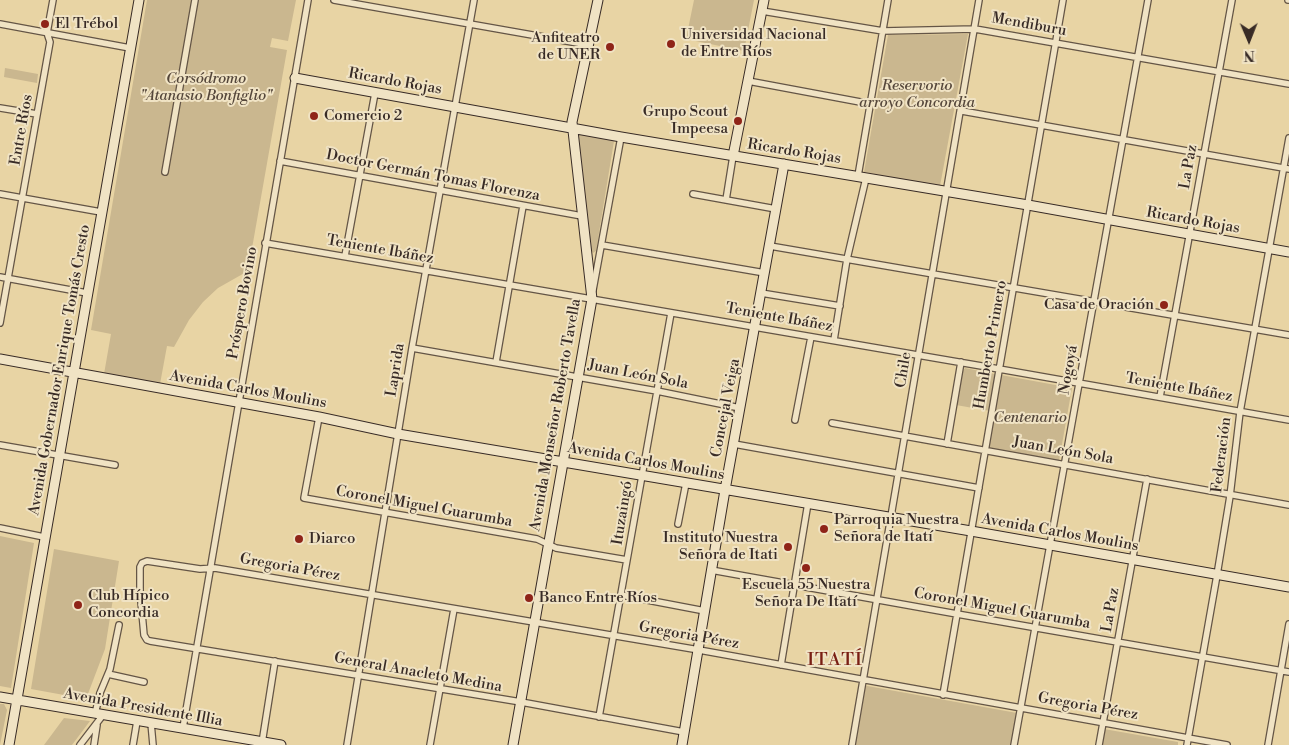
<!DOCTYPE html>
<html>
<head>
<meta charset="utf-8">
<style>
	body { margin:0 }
	#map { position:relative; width:1289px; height:745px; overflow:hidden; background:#e8d4a4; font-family:"Libre Bodoni",serif }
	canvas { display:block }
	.north { position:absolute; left:1224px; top:15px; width:50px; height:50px; -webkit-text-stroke:4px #f0e3c4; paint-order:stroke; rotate:179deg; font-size:14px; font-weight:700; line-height:20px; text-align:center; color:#382b26 }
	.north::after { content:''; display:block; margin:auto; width:18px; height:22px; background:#382b26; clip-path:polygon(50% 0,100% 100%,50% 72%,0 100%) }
</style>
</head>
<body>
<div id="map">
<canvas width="1289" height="745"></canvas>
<div class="north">N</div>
</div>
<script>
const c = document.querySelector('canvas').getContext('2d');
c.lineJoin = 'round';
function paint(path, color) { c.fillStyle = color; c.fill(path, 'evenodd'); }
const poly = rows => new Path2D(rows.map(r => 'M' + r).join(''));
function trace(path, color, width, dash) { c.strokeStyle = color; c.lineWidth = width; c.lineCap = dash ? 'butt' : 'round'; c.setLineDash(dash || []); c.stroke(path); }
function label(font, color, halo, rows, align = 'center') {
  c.font = font + ' "Libre Bodoni",serif'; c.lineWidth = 4; c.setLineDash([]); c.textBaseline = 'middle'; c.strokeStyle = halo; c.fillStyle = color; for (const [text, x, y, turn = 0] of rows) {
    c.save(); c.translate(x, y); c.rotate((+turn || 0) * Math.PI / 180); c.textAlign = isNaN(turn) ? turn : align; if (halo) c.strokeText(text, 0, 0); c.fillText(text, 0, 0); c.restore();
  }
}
const green = poly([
	[147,0,296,0,288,41,272,38,270,47,287,50,248,271,218,288,203,302,189,320,174,347,167,346,160,384,104,374,111,334,91,330],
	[694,0,754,0,744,51,686,39],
	[968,34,940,186,864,172,888,35],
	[5,68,38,74,37,83,4,77],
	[581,134,613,139,614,141,596,251,593,253,591,250,578,135],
	[965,368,995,374,990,411,956,405,962,372],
	[1001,375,1072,388,1059,461,988,449],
	[0,536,34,543,11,688,0,686],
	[54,549,119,561,105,649,86,699,31,689],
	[862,685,1017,713,1011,745,851,745],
	[0,704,4,704,7,710,0,745],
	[64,718,90,721,72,745,44,745],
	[1104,729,1178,742,1178,745,1101,745]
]);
const street = poly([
	[334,0,589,45],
	[1288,0,1289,0],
	[762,11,883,31,975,29,1289,84],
	[0,24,130,48],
	[748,81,871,104],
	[0,108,37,114],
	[962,111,1289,169],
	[280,161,582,216],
	[165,172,195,0],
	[858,176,888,0],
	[0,194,101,212],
	[693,194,776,209],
	[726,200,733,156],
	[265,243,999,369,1289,420],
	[602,245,765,273],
	[770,246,1289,335],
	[345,256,375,93],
	[0,277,87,293],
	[593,290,621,137],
	[761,293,840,306],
	[0,323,50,42,47,33,53,0],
	[834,340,847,259,866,178],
	[412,348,657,391,740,408],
	[496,362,523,206],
	[1160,397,1232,0],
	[319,417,304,498,537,539,556,548,627,560],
	[795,420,811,337],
	[832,423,1289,505],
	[734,444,979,488],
	[947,444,961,362],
	[0,445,115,465],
	[678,524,686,483],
	[0,528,44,537],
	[711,570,957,614,1289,672],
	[621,595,705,611],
	[781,665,808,503],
	[108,674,144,682],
	[943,695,1063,0],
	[95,714,100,693,110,669,119,625],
	[599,717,671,313],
	[151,723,153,745],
	[183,728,308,0],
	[684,732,521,702,150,641,147,640,144,635,140,591,140,567,142,563,147,561,200,569,215,568,699,650,1227,745],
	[262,743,275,661],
	[80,745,103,715],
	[94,745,97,725],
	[133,745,137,721],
	[347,745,412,348,474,0],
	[430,745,454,609],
	[852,745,979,0],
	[1014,745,1148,0],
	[1099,745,1147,479],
	[1187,745,1217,575,1230,496,1240,412,1289,138],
	[1268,745,1289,624]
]);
const secondary = poly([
	[295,78,621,137,1028,205,1289,252],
	[733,156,764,0],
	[0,359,319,417,398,434,971,531,1289,587],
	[0,697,281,745],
	[9,745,139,0],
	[513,745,592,299,572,122,598,0],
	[682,745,725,490,784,164]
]);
const markers = [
	[45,24,5,"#8f2418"],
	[671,44,5,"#8f2418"],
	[610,47,5,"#8f2418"],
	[314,116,5,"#8f2418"],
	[738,121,5,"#8f2418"],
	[1164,305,5,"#8f2418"],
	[824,529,5,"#8f2418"],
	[299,539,5,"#8f2418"],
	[788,547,5,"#8f2418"],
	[806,568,5,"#8f2418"],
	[529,598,5,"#8f2418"],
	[78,605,5,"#8f2418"]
];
const poiNames = [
	["El Trébol",55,24],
	["Universidad Nacional",681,35],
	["de Entre Ríos",681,52],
	["Anfiteatro",600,38,"right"],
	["de UNER",600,55,"right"],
	["Grupo Scout",728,112,"right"],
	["Impeesa",728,129,"right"],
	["Comercio 2",324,116],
	["Casa de Oración",1154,305,"right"],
	["Parroquia Nuestra",834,520],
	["Señora de Itatí",834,537],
	["Instituto Nuestra",778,538,"right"],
	["Señora de Itati",778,555,"right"],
	["Diarco",309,539],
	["Escuela 55 Nuestra",806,585,"center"],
	["Señora De Itatí",806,602,"center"],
	["Club Hípico",88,596],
	["Concordia",88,613],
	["Banco Entre Ríos",539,598]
];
const streetNames = [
	["Mendiburu",1029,25,10],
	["Ricardo Rojas",395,82,10],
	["Entre Ríos",22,130,-80],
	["Ricardo Rojas",794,152,9],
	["La Paz",1189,167,-80],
	["Doctor Germán Tomas Florenza",433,176,11],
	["Ricardo Rojas",1193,221,10],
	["Teniente Ibáñez",380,250,10],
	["Próspero Bovino",243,303,-80],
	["Teniente Ibáñez",779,318,10],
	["Humberto Primero",991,345,-80],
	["Avenida Gobernador Enrique Tomás Cresto",60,370,-80],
	["Laprida",396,370,-81],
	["Chile",904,370,-80],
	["Nogoyá",1069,370,-80],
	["Juan León Sola",638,375,11],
	["Teniente Ibáñez",1179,388,10],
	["Avenida Carlos Moulins",248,390,10],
	["Concejal Veiga",726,408,-79],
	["Avenida Monseñor Roberto Tavella",556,415,-80],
	["Juan León Sola",1063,451,10],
	["Federación",1222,455,-83],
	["Avenida Carlos Moulins",646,462,10],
	["Coronel Miguel Guarumba",424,507,10],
	["Ituzaingó",623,513,-81],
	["Avenida Carlos Moulins",1060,533,10],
	["Gregoria Pérez",290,568,10],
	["Coronel Miguel Guarumba",1002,609,10],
	["La Paz",1111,610,-80],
	["Gregoria Pérez",689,636,10],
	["General Anacleto Medina",418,673,10],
	["Gregoria Pérez",1088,707,10],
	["Avenida Presidente Illia",143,708,10]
];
const parkNames = [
	["Corsódromo",206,79],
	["\"Atanasio Bonfiglio\"",206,96],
	["Reservorio",917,86],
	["arroyo Concordia",917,103],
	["Centenario",1030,418]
];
const quarterNames = [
	["ITATÍ",835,661]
];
paint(green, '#cab78f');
trace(street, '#645546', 8);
trace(secondary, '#382b26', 11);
trace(street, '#f0e3c4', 5.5);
trace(secondary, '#f0e3c4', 9);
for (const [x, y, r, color] of markers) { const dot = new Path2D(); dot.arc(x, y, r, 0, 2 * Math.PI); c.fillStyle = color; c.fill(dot); trace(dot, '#f0e3c4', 2); }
label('15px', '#382b26', '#f0e3c4', poiNames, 'left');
label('15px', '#382b26', '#f0e3c4', streetNames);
label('italic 15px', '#55473b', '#f0e3c4', parkNames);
c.letterSpacing = '1px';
label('18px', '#7a1f14', '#f0e3c4', quarterNames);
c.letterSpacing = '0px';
</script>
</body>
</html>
